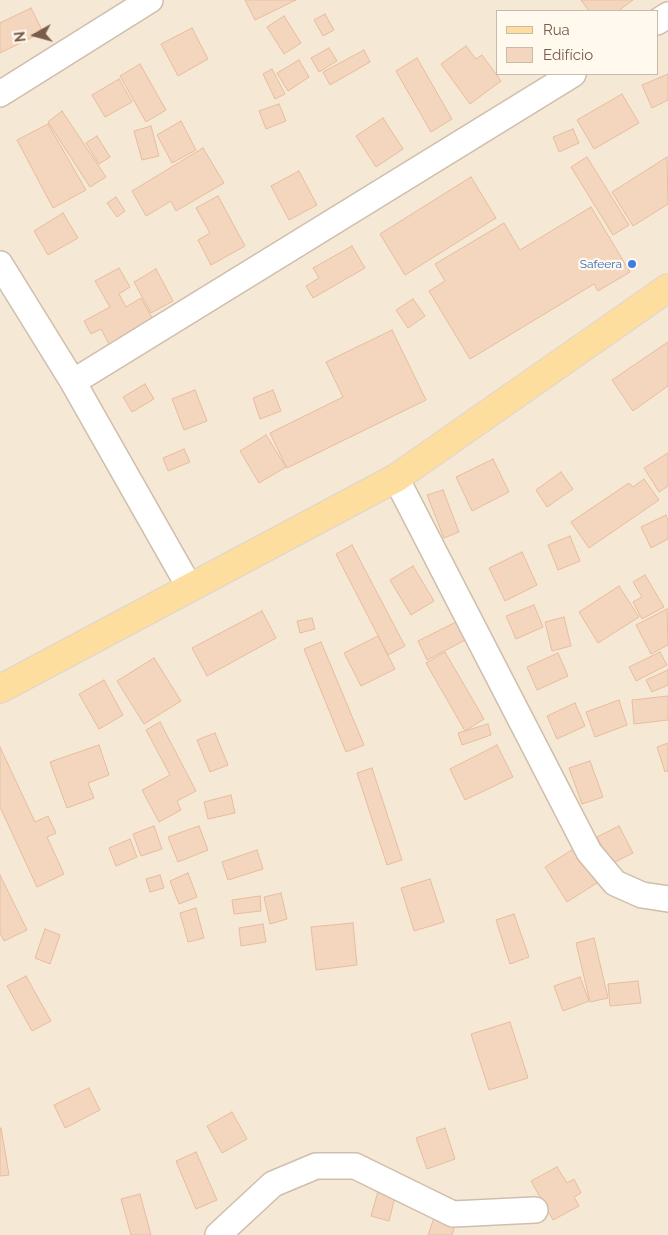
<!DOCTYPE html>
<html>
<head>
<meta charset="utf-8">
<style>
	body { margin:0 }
	#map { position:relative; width:668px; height:1235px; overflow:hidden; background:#fdf6e7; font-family:Raleway,sans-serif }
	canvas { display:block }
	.legend { position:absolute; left:496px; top:10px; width:162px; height:65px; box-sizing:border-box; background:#fff9ee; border:1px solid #c9bbac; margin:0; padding:6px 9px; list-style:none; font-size:15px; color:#785d4a }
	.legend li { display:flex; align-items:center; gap:10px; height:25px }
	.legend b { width:25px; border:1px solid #c9bbac }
	.north { position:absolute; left:10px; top:10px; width:50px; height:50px; -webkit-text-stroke:4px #fff9ee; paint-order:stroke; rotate:263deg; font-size:14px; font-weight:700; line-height:20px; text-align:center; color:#785d4a }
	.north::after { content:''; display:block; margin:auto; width:18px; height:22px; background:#785d4a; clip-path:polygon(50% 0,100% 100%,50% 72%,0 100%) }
</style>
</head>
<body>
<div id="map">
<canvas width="668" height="1235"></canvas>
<ul class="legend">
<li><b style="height:6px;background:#fdde9e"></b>Rua</li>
<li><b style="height:14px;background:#f4d6be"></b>Edifício</li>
</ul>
<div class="north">N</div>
</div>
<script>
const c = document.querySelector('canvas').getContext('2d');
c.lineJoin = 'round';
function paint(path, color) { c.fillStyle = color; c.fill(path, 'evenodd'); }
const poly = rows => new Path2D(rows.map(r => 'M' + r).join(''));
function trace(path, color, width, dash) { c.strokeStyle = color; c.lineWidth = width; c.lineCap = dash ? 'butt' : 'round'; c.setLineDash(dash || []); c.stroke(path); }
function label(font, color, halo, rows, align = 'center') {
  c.font = font + ' Raleway,sans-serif'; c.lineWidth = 4.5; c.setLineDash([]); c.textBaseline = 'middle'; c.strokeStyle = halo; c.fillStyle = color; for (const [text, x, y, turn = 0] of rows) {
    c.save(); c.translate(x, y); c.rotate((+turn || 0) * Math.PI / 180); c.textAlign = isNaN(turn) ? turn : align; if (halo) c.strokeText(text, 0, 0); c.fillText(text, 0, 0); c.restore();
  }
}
const residential = poly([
	[0,0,668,0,668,1235,0,1235],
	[497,11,657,11,657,74,497,74]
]);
const building = poly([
	[245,0,296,0,255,20,245,0],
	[581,0,633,0,618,11,589,11,581,0],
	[31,8,43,32,0,53,0,23,31,8],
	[325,14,334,30,323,36,314,20,325,14],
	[284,16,301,43,284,54,267,27,284,16],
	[192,28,208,59,178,76,161,44,192,28],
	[466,46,476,59,482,55,501,81,470,104,441,64,466,46],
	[329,48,337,61,319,72,311,58,329,48],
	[364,50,370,62,330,85,323,72,364,50],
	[417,58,452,119,431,132,396,71,417,58],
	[299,60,309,77,288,91,277,73,299,60],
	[140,64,166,110,146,122,120,76,140,64],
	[272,69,285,94,275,99,263,74,272,69],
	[668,74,668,100,652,108,642,85,668,74],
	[119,79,132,102,105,117,92,95,119,79],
	[622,94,639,123,594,149,577,120,622,94],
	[279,104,286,121,266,129,259,111,279,104],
	[62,111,106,177,90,187,48,122,62,111],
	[383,118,403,149,376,167,356,136,383,118],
	[181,121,196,150,172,163,157,135,181,121],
	[48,124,86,190,53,208,17,140,48,124],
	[151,126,159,156,142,160,134,131,151,126],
	[573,129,579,143,559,152,553,137,573,129],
	[97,136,110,157,99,164,86,143,97,136],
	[203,148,224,183,176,211,171,201,146,216,132,191,203,148],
	[587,157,629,225,613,235,571,167,587,157],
	[667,157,668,204,633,226,612,192,667,157],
	[299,171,317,205,289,220,271,186,299,171],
	[471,177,496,218,405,275,380,234,471,177],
	[218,196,245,246,211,265,198,240,210,233,196,208,218,196],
	[116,197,125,211,117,217,107,203,116,197],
	[591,207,630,272,598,291,594,284,470,359,429,291,445,281,435,264,504,223,520,250,591,207],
	[63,213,78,238,48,255,34,231,63,213],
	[352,246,365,268,313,298,306,286,319,278,313,268,352,246],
	[119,268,130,287,119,294,126,307,141,298,154,321,110,346,101,329,91,334,84,321,110,307,95,281,119,268],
	[156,269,173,301,151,313,134,282,156,269],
	[413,299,425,316,408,328,396,310,413,299],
	[392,330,426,400,287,468,270,433,343,397,326,362,392,330],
	[668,342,668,386,633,411,612,380,668,342],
	[145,384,154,399,132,412,123,397,145,384],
	[195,390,207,421,184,430,172,399,195,390],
	[273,390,281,411,260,419,253,398,273,390],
	[266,435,286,467,259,483,240,451,266,435],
	[184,449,190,462,168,471,163,458,184,449],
	[668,453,668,486,659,492,644,468,668,453],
	[493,459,509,492,472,511,456,477,493,459],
	[561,472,573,489,547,507,536,490,561,472],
	[644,479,659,500,589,548,571,522,629,483,633,487,644,479],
	[443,490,459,532,444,538,427,495,443,490],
	[666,515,668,520,668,539,651,548,641,527,666,515],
	[570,536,580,561,558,570,548,545,570,536],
	[352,545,405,646,388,655,336,554,352,545],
	[522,552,537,585,505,601,489,568,522,552],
	[413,566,434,601,411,615,390,580,413,566],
	[645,575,664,607,642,619,633,602,642,597,633,582,645,575],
	[619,586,639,617,598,643,579,612,619,586],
	[534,605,543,627,516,639,506,616,534,605],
	[667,609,668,645,651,654,636,625,667,609],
	[262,611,276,638,207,676,192,648,262,611],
	[564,617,571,646,552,651,545,622,564,617],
	[312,618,315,629,300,633,297,621,312,618],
	[464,618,473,636,427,660,418,641,464,618],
	[378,636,395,669,361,686,344,653,378,636],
	[321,642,364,745,346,752,304,649,321,642],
	[445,652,484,719,465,731,426,663,445,652],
	[660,652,667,665,636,681,629,667,660,652],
	[558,653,568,676,537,690,527,667,558,653],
	[154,658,181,701,144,724,117,681,154,658],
	[668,670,668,685,652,692,646,680,668,670],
	[104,680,123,715,99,729,79,694,104,680],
	[668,696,668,720,634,724,632,700,668,696],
	[619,700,627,725,595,737,586,712,619,700],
	[575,703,585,726,557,739,547,716,575,703],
	[160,722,196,791,177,801,181,810,159,822,142,790,170,775,146,730,160,722],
	[488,724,491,735,462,745,458,733,488,724],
	[215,733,228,765,210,772,197,740,215,733],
	[668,743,668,771,665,772,657,747,668,743],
	[99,745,109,775,88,783,94,798,67,808,50,762,99,745],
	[497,745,513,777,465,800,450,769,497,745],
	[0,747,35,822,48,816,56,833,47,837,64,874,37,887,0,807,0,747],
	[590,761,603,797,582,804,569,768,590,761],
	[372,768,402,860,387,865,357,773,372,768],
	[231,795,235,813,208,819,204,802,231,795],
	[154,826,162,849,141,856,133,834,154,826],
	[199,826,208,850,178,862,168,837,199,826],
	[619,826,633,853,611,864,597,837,619,826],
	[130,839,137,857,116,866,109,848,130,839],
	[578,846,600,881,567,902,545,867,578,846],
	[257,850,263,869,228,880,222,862,257,850],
	[188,873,197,897,179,904,170,881,188,873],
	[0,875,27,930,4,941,0,933,0,875],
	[160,875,164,888,150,892,146,879,160,875],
	[430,879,444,922,414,931,401,888,430,879],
	[281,893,287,919,270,924,264,897,281,893],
	[260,896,261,911,234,914,232,900,260,896],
	[196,908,204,938,188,942,180,913,196,908],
	[514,914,529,957,510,964,496,920,514,914],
	[353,923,357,965,316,970,311,927,353,923],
	[263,924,266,942,241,946,239,928,263,924],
	[45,929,60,935,50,964,35,958,45,929],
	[594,938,608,998,590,1002,576,943,594,938],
	[26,976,51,1021,32,1031,7,986,26,976],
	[580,977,589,1001,563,1011,554,986,580,977],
	[638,981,641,1003,610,1006,608,984,638,981],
	[510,1022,528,1078,489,1090,471,1034,510,1022],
	[89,1088,100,1110,65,1128,54,1105,89,1088],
	[232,1112,247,1139,222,1153,207,1126,232,1112],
	[0,1128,1,1128,9,1175,0,1176,0,1128],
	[445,1128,455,1159,427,1169,416,1138,445,1128],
	[196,1152,217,1200,196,1209,176,1161,196,1152],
	[557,1167,567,1183,574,1179,581,1193,574,1197,579,1206,553,1220,531,1181,557,1167],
	[379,1188,396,1193,389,1221,371,1216,379,1188],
	[140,1194,151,1235,131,1235,121,1199,140,1194],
	[435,1215,456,1222,452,1235,428,1235,435,1215]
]);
const minor = poly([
	[657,22,668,15],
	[0,94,150,0],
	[0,264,73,382,190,588],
	[73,382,573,74],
	[396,478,589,852,615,883,642,895,668,899],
	[218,1235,273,1184,316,1166,355,1166,453,1214,535,1210]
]);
const major = poly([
	[0,689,396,478,668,288]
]);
const markers = [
	[632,264,5,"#3f7fe0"]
];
const shopNames = [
	["Safeera",622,264]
];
paint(residential, '#f5e8d5');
paint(building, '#f4d6be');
trace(building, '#e7bd9e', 1);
trace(minor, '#d0beac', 28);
trace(major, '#dcd5d0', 30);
trace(minor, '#fff', 25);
trace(major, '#fdde9e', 28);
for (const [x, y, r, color] of markers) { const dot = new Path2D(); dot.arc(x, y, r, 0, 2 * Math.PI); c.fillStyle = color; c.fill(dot); trace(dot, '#fff9ee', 2); }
label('12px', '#366cbe', '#fff9ee', shopNames, 'right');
</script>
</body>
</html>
